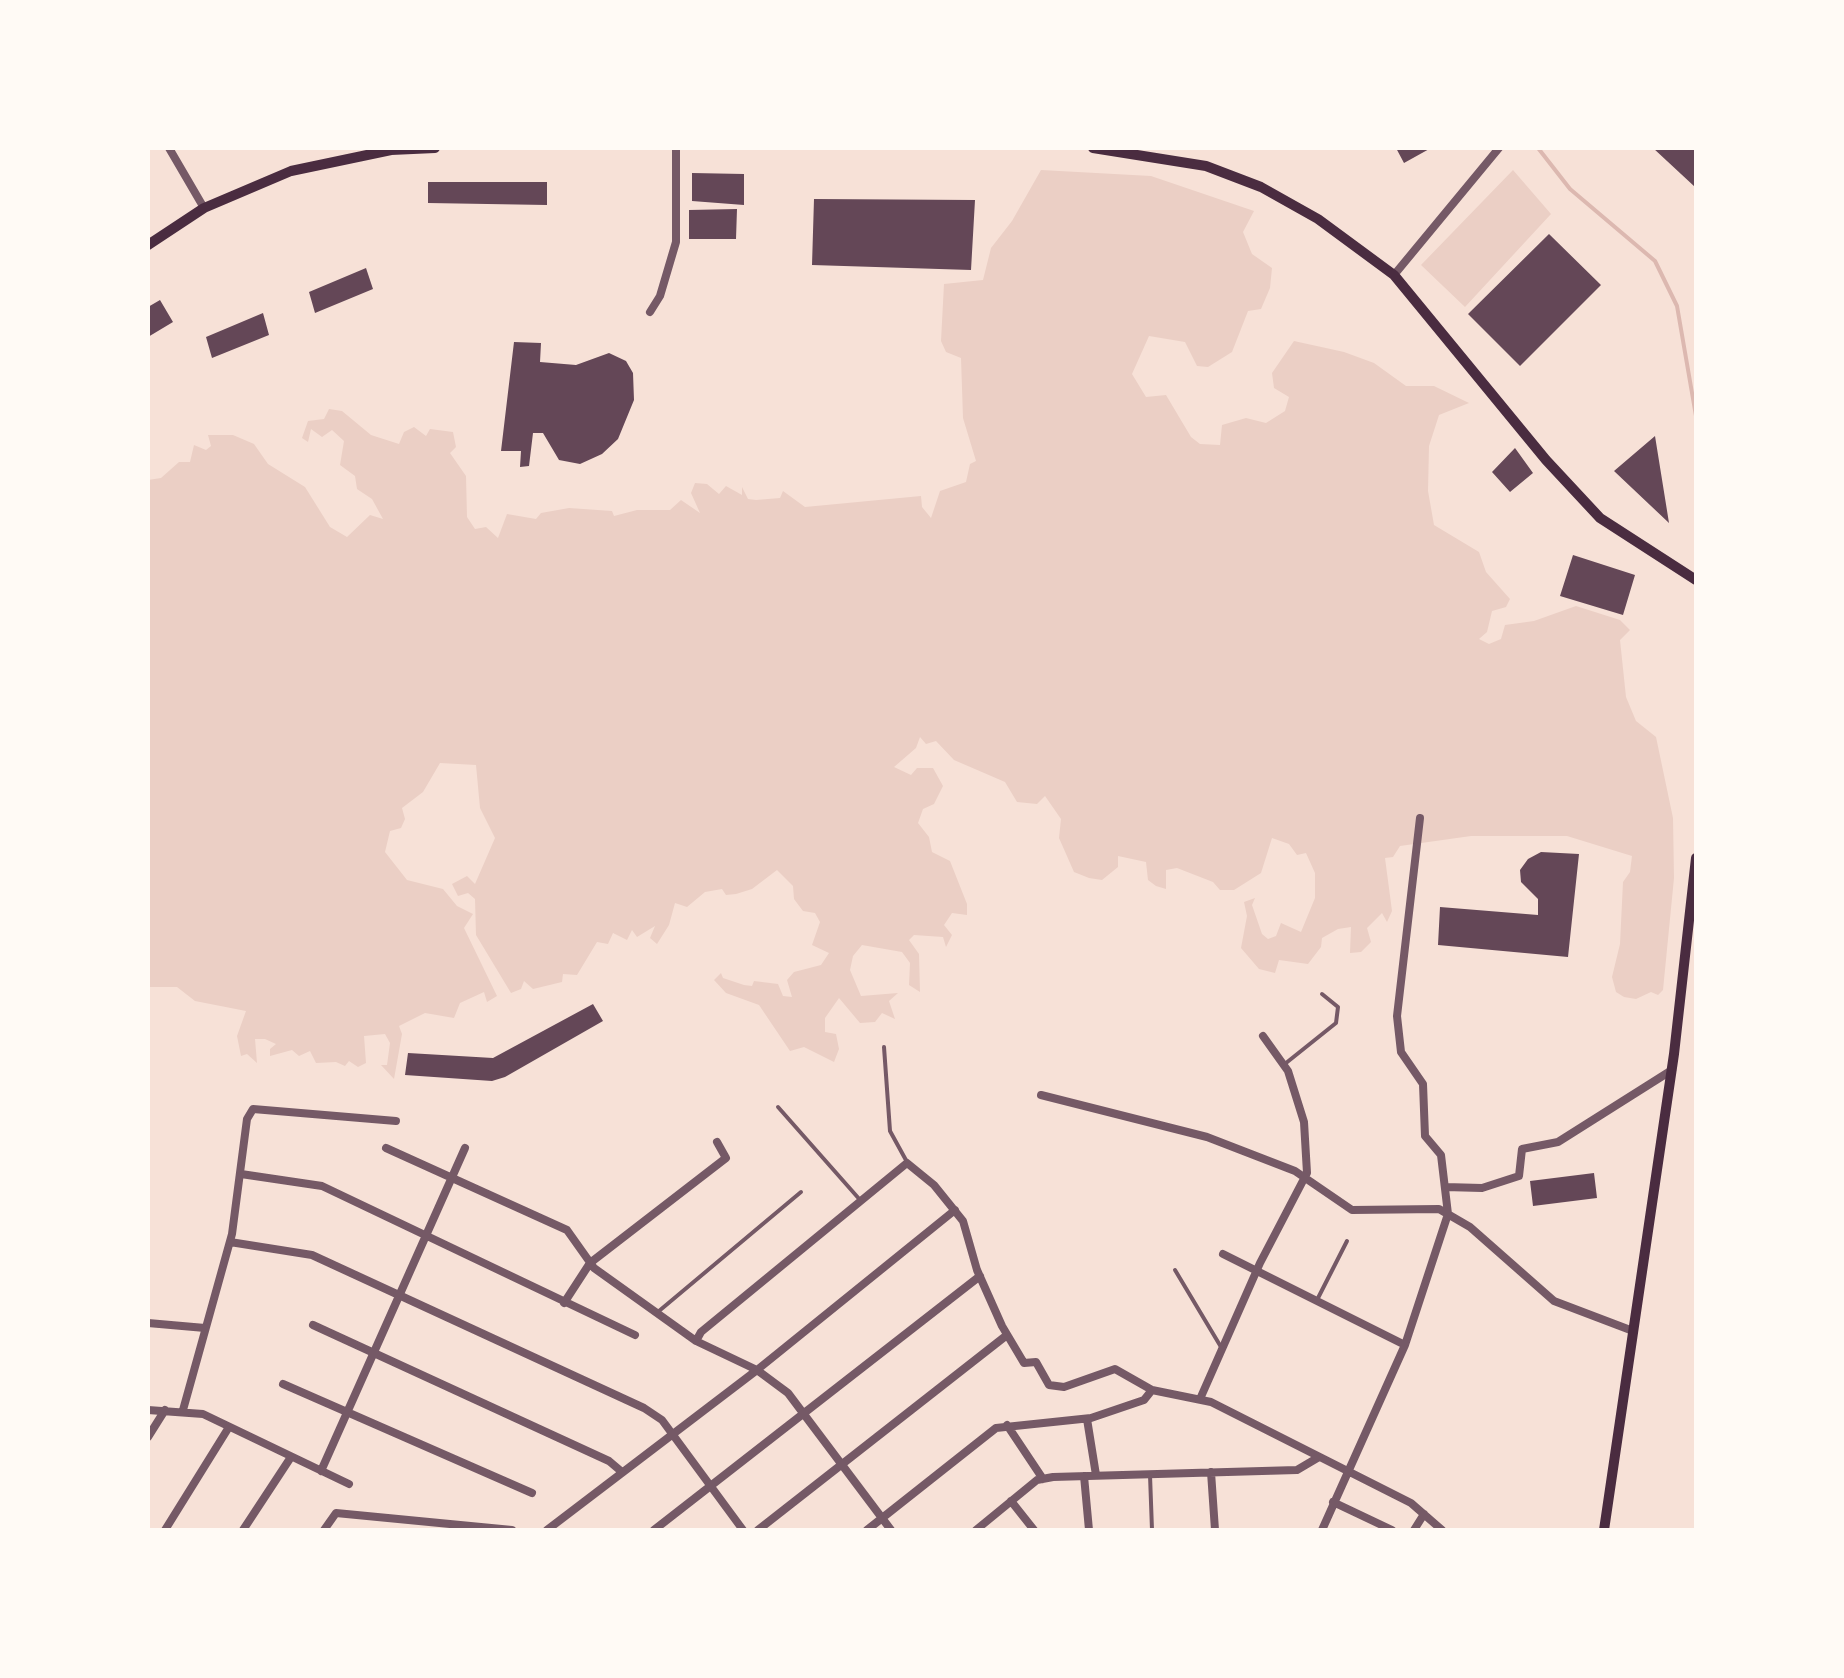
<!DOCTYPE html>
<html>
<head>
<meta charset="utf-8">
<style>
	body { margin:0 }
	#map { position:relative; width:1844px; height:1678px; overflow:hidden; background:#f7e1d7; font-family:Rubik,sans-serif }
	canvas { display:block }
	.frame { position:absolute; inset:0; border:150px solid #fffaf5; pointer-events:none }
</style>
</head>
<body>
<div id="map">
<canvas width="1844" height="1678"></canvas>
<div class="frame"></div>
</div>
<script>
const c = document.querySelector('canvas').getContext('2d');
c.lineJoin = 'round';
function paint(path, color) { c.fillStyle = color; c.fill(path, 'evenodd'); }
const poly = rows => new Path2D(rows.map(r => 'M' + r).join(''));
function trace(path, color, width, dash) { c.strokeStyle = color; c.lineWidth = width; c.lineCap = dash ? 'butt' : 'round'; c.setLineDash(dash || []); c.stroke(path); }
const green = poly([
	[1041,170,1151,176,1254,211,1243,232,1252,254,1272,268,1270,288,1261,309,1248,311,1232,352,1208,367,1197,366,1185,342,1149,336,1132,374,1146,397,1166,395,1191,437,1200,444,1220,445,1222,425,1246,418,1266,423,1285,411,1289,397,1274,388,1272,373,1294,341,1344,352,1374,363,1406,386,1434,386,1469,403,1439,415,1429,446,1428,491,1434,525,1479,552,1486,572,1510,599,1506,607,1492,611,1487,632,1479,639,1489,644,1501,639,1505,625,1534,621,1576,606,1620,620,1630,630,1620,640,1626,697,1636,721,1656,737,1673,818,1674,878,1663,990,1658,995,1651,992,1636,999,1624,997,1616,992,1612,977,1620,944,1623,882,1630,872,1632,856,1567,836,1471,836,1400,846,1393,857,1385,858,1392,911,1387,922,1382,913,1367,928,1371,942,1361,952,1350,953,1351,927,1338,929,1322,938,1321,947,1308,964,1279,960,1275,973,1259,969,1241,948,1247,916,1244,902,1255,898,1252,905,1262,934,1268,939,1276,936,1281,923,1301,932,1315,898,1315,873,1306,853,1297,855,1289,844,1272,838,1261,873,1234,890,1220,890,1213,882,1177,868,1166,870,1166,889,1156,886,1148,880,1146,862,1118,856,1118,867,1102,880,1089,878,1074,872,1059,838,1061,819,1045,796,1037,804,1017,802,1005,782,954,760,936,741,926,744,920,737,916,748,894,767,911,775,917,768,933,768,943,786,934,804,923,809,918,823,929,837,932,852,950,861,967,904,967,915,952,913,944,925,952,935,946,947,943,937,914,935,909,940,919,954,920,992,909,985,910,963,902,952,862,945,853,956,850,970,861,996,898,993,889,1001,895,1019,882,1013,875,1022,860,1023,839,998,825,1018,825,1032,836,1034,839,1049,834,1062,804,1047,790,1051,759,1005,726,993,714,980,721,973,723,978,744,985,752,986,754,981,778,984,783,996,792,997,787,980,794,972,821,965,829,953,812,945,820,922,815,913,803,911,794,899,793,886,777,870,752,889,736,894,726,895,722,889,705,892,687,907,675,903,669,925,657,944,650,938,655,926,637,937,632,930,627,940,613,933,608,944,597,942,577,975,563,974,562,982,533,989,524,981,521,989,511,993,476,935,475,899,468,893,458,896,452,884,467,876,475,884,495,838,480,808,476,765,440,763,423,792,402,808,405,819,401,828,390,831,385,852,407,880,443,889,457,906,473,914,464,928,497,996,487,1002,484,992,460,1003,454,1018,425,1013,399,1026,402,1034,394,1079,381,1065,387,1065,390,1043,385,1034,364,1036,366,1063,358,1067,349,1061,345,1066,336,1062,316,1063,310,1051,299,1056,292,1050,270,1056,270,1049,276,1044,265,1039,255,1039,257,1063,247,1054,241,1056,237,1036,246,1011,195,1001,177,987,148,987,148,480,161,478,179,462,190,462,194,445,206,450,211,446,208,435,233,435,254,444,268,464,305,487,330,527,347,537,370,515,383,519,372,499,357,489,355,476,340,465,344,441,332,430,322,437,311,429,308,442,302,438,308,421,324,419,329,409,342,411,371,435,399,444,404,432,414,427,426,436,430,429,453,432,456,447,450,453,466,476,467,517,475,529,486,527,498,538,507,514,536,519,541,513,569,508,612,511,614,516,637,510,670,510,681,500,700,513,691,493,695,483,707,484,719,494,726,486,742,495,742,487,748,499,756,500,780,498,783,491,805,507,921,496,922,507,931,518,940,491,966,482,970,464,976,461,963,418,961,358,946,352,941,341,944,284,983,280,991,248,1012,221],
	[1513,170,1551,214,1465,307,1421,265]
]);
const stream = poly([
	[1538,148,1570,189,1655,261,1677,306,1696,416]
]);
const building = poly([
	[1396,148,1431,148,1404,163],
	[1653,148,1696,148,1696,185,1695,187],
	[692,173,744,174,744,205,692,201],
	[428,182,547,182,547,205,428,203],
	[814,199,975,200,971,270,812,265],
	[737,209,736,239,689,239,689,210],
	[1549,234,1601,285,1520,366,1468,314],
	[366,268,373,289,315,313,309,292],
	[160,300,173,322,148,337,148,307],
	[263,313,269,335,212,358,206,337],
	[514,342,541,343,540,362,576,365,609,353,626,361,633,373,634,400,618,439,602,454,580,464,559,460,543,433,533,433,529,466,520,467,521,451,501,451],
	[1655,436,1669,523,1614,471],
	[1515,448,1533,473,1510,492,1492,472],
	[1573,555,1635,575,1623,615,1560,596],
	[1541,852,1579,854,1568,957,1438,945,1440,907,1538,915,1538,899,1521,882,1520,870,1528,859],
	[593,1004,603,1021,505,1077,492,1081,405,1075,408,1053,493,1058],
	[1594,1173,1597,1198,1533,1206,1530,1181]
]);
const service = poly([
	[884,1047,890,1131,907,1162],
	[1286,1063,1336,1023,1338,1007,1322,994],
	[778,1107,861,1201],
	[1175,1270,1221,1347],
	[1317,1300,1347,1241],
	[659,1311,801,1192],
	[1150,1475,1152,1530]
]);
const minor = poly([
	[169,148,204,208],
	[1394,275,1499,148],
	[650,312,660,296,676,242,676,148],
	[1041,1095,1207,1137,1295,1171,1352,1210,1439,1209,1470,1227,1554,1301,1633,1331],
	[386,1148,567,1230,594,1268,696,1341,757,1370,788,1393,891,1530],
	[241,1174,322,1186,635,1335],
	[1445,1187,1482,1188,1519,1176,1522,1149,1558,1142,1672,1070],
	[230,1242,312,1255,644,1408,662,1420,743,1530],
	[1223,1254,1405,1345],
	[564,1303,590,1263,726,1158,717,1142],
	[148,1323,205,1328],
	[313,1325,609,1461,622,1472],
	[696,1341,701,1332,907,1163,934,1185,963,1221,977,1270,1002,1326,1024,1363,1036,1362,1049,1385,1064,1387,1115,1369,1152,1390,1211,1402,1411,1503,1442,1530],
	[283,1384,532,1493],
	[1200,1399,1260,1263,1307,1173,1304,1122,1288,1071,1263,1036],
	[148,1410,203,1414,349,1484],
	[183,1410,232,1234,247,1119,253,1109,396,1121],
	[1087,1419,1096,1475],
	[1007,1425,1043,1479],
	[148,1437,165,1410],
	[321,1471,465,1148],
	[1211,1472,1215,1530],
	[1084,1476,1089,1530],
	[1011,1501,1034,1530],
	[1333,1502,1392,1530],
	[165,1530,229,1427],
	[243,1530,291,1457],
	[324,1530,336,1513,512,1530],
	[547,1530,757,1370,955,1210],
	[654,1530,980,1276],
	[758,1530,1007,1335],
	[867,1530,996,1428,1091,1418,1144,1400,1152,1390],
	[976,1530,1037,1480,1053,1477,1297,1470,1319,1457],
	[1322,1530,1405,1345,1448,1214,1441,1155,1425,1136,1423,1084,1401,1052,1397,1016,1420,818],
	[1414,1530,1424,1514]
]);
const secondary = poly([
	[1093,148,1206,166,1261,187,1318,219,1394,275,1546,460,1600,518,1696,580],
	[148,245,204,208,291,171,391,150,435,148],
	[1604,1530,1674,1054,1696,858]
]);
paint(green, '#ebcfc5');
trace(stream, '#dcb8b0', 4);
paint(building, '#644757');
trace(service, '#755966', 4);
trace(minor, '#755966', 8);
trace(secondary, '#4a2c40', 10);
</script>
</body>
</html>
